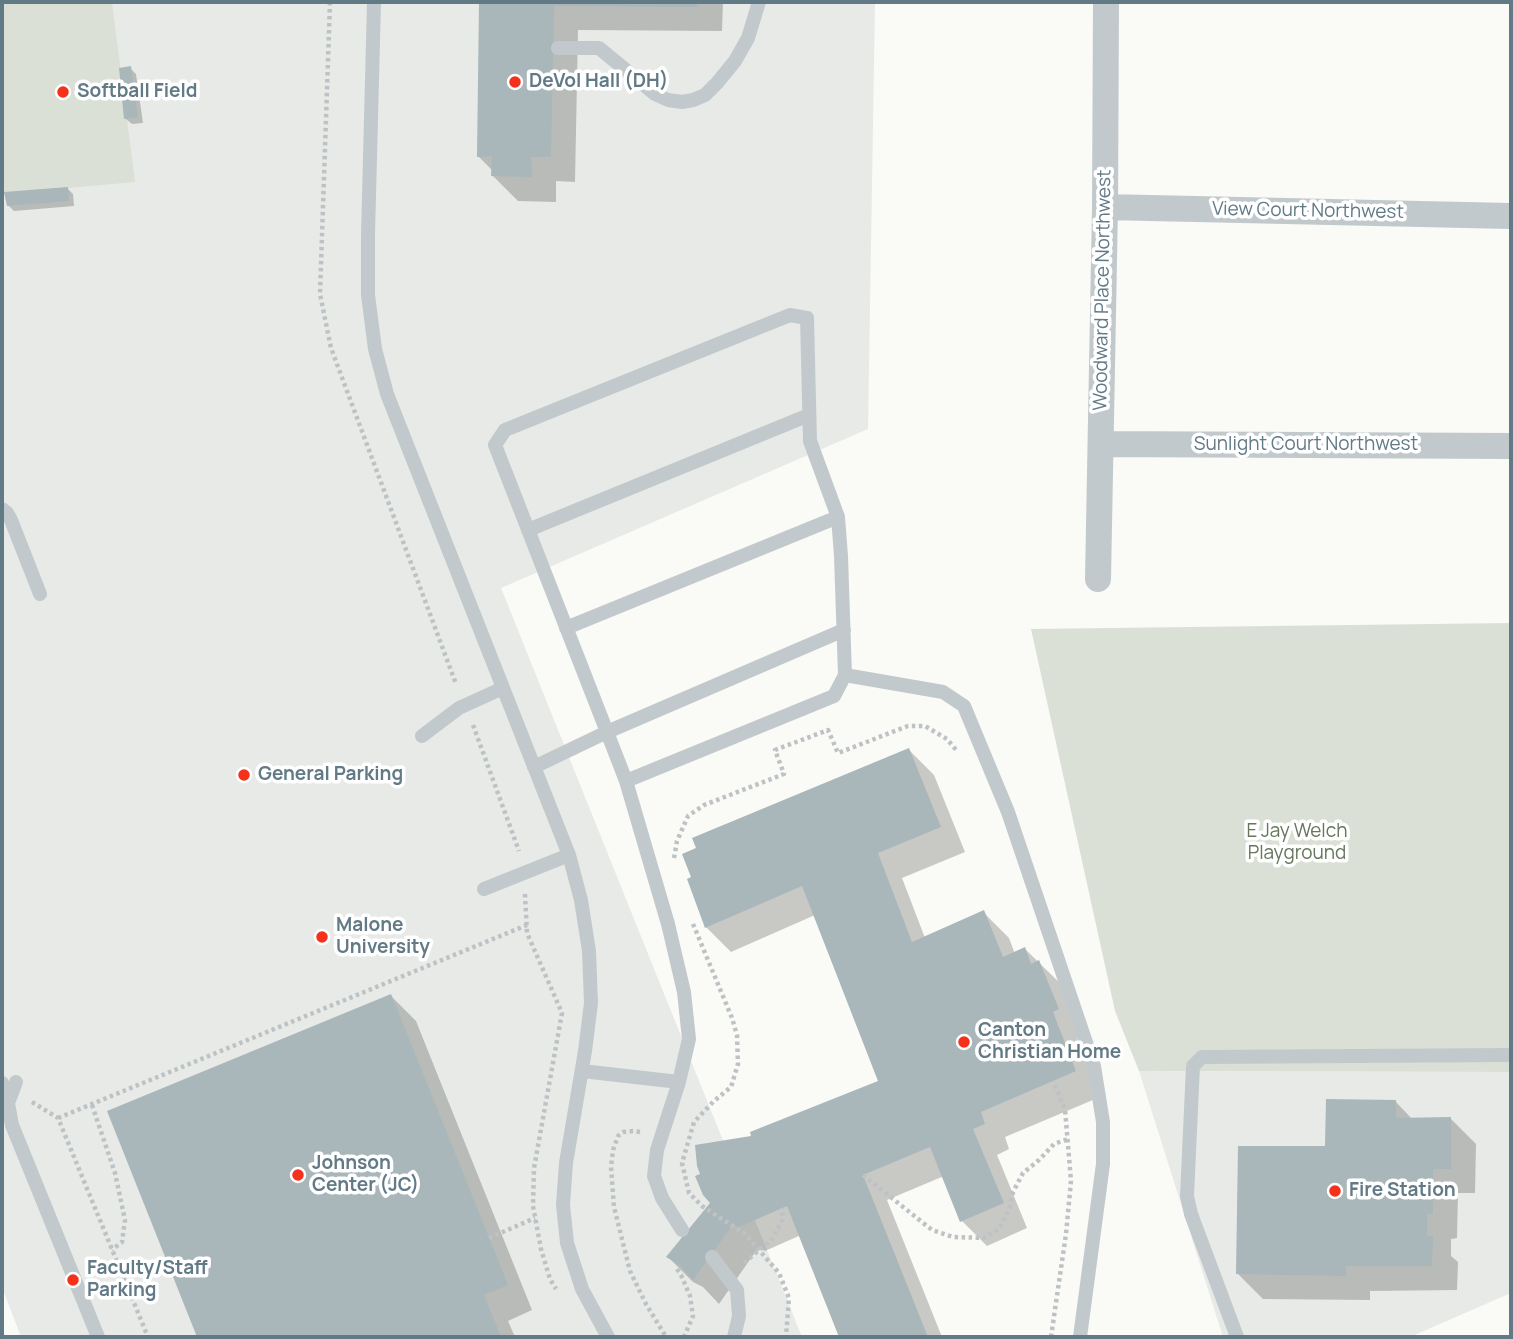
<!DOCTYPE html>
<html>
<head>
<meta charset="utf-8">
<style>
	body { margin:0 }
	#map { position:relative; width:1513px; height:1339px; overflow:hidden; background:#fafaf7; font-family:Manrope,sans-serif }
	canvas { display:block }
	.frame { position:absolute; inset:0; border:4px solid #627a86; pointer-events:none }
</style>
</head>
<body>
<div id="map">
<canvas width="1513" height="1339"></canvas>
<div class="frame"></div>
</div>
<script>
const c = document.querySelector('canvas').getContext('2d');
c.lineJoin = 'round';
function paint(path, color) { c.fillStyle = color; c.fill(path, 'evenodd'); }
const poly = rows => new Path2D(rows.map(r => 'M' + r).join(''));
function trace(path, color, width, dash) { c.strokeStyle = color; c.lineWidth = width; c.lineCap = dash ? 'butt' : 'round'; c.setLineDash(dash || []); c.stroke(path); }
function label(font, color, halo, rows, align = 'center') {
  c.font = font + ' Manrope,sans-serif'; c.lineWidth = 7; c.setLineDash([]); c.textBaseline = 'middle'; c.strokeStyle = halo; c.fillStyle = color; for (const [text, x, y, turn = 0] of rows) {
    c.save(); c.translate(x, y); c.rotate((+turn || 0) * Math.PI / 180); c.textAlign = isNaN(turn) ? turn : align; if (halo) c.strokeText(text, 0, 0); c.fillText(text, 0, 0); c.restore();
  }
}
const built = poly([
	[2,2,875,2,868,429,501,588,802,1337,21,1337,2,1287],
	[1139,1071,1511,1072,1511,1293,1410,1337,1223,1337]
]);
const green = poly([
	[2,2,112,2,135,182,2,194],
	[1511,623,1511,1072,1139,1071,1115,1011,1031,629]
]);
const shadow = poly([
	[481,2,723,2,722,31,578,30,575,182,556,181,556,202,518,201,493,176,493,171,478,156],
	[130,68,136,74,143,123,132,124,126,119],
	[67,188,73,194,74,206,14,211,8,205],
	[909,750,934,775,965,852,902,878,925,938,984,913,1009,938,1015,954,1025,949,1064,987,1082,1034,1077,1038,1100,1097,1005,1137,1009,1149,997,1155,1027,1228,987,1246,962,1221,944,1176,887,1200,942,1337,841,1337,801,1235,765,1251,758,1248,719,1304,703,1287,693,1282,668,1257,712,1202,702,1175,753,1137,880,1082,815,915,731,952,706,927],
	[391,996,416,1021,532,1310,508,1321,515,1337,199,1337,109,1112],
	[1396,1102,1413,1120,1451,1119,1476,1144,1475,1193,1458,1193,1457,1238,1451,1239,1451,1256,1458,1262,1457,1290,1370,1291,1370,1300,1263,1299,1238,1274,1327,1148]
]);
const building = poly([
	[479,2,698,2,697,7,554,6,551,157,531,157,532,177,491,176,492,156,477,157],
	[131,66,138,117,124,119,119,68],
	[68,187,69,201,7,206,4,192],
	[909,748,941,827,878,853,912,942,984,910,1003,957,1025,947,1031,964,1039,960,1059,1009,1053,1012,1076,1071,981,1112,985,1124,973,1129,1004,1203,960,1222,930,1147,863,1175,928,1337,839,1337,787,1206,739,1227,733,1224,693,1280,680,1265,666,1257,710,1203,703,1195,695,1176,700,1174,697,1166,695,1145,751,1136,750,1132,878,1081,802,886,705,928,687,879,691,877,682,854,696,848,692,838],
	[391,994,508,1285,484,1295,501,1337,197,1337,107,1111],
	[1326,1099,1396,1100,1396,1118,1451,1117,1451,1169,1433,1169,1433,1214,1427,1214,1427,1236,1433,1236,1432,1266,1346,1266,1346,1276,1236,1274,1238,1146,1325,1146]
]);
const path = poly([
	[330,2,320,294,331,348,456,684],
	[473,725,519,851],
	[674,858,677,841,688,816,704,805,784,774,775,750,828,730,838,753,908,726,925,726,947,739,957,751],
	[525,894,527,933,562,1013,534,1168,533,1206,541,1249,550,1279,556,1289],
	[693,924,732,1018,737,1035,738,1064,731,1087,714,1101,694,1122,682,1163,689,1193,702,1206,745,1234,779,1273,789,1298,786,1337],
	[32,1102,58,1118,148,1337],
	[92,1105,115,1173,125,1220,122,1242,112,1250],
	[58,1118,527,925],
	[640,1132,634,1131,623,1132,618,1136,613,1150,611,1167,614,1207,630,1271,646,1304,666,1337],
	[863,1175,932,1230,953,1237,984,1238,999,1229,1010,1207,1013,1192,1023,1173,1039,1160,1054,1144,1068,1139],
	[489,1238,535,1218],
	[744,1263,773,1238,783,1219,782,1208],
	[677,1269,681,1275,690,1296,693,1316,684,1337],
	[1051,1337,1066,1234,1071,1181,1065,1109,1053,1081]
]);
const lane = poly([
	[374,2,368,235,368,295,375,349,387,394,569,855,581,900,589,951,591,1003,585,1051,566,1163,563,1205,567,1243,582,1289,608,1337],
	[558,48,599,48,655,94,668,100,682,102,693,100,705,95,717,83,735,61,748,38,759,2],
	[2,509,7,513,11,520,40,594],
	[528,530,809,415],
	[566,628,838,517],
	[845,675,943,692,964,706,1008,812,1094,1066,1103,1122,1103,1164,1080,1337],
	[422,736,459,708,503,688],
	[534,767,607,732,495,445,505,430,790,315,807,318,810,441,838,517,841,556,845,675,834,696,626,781],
	[484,889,569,855],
	[582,1071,679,1082,689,1039,684,992,668,924,626,781,607,732,844,630],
	[679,1082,657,1150,654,1176,662,1198,682,1230],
	[2,1083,8,1103,12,1125,98,1337],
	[8,1103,16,1082],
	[712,1257,737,1290,739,1316,734,1337],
	[1237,1337,1191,1214,1187,1196,1193,1066,1202,1057,1511,1055]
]);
const street = poly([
	[1105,207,1511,216],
	[1101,444,1511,446],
	[1098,579,1105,207,1106,2]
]);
const markers = [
	[515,82,7,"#f5311c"],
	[63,92,7,"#f5311c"],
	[244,775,7,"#f5311c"],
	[322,937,7,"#f5311c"],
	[964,1042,7,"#f5311c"],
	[298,1175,7,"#f5311c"],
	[1335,1191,7,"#f5311c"],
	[73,1280,7,"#f5311c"]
];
const poiNames = [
	["DeVol Hall (DH)",529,82],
	["Softball Field",77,92],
	["General Parking",258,775],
	["Malone",336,926],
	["University",336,948],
	["Canton",978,1031],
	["Christian Home",978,1053],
	["Johnson",312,1164],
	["Center (JC)",312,1186],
	["Fire Station",1349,1191],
	["Faculty/Staff",87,1269],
	["Parking",87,1291]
];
const streetNames = [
	["View Court Northwest",1308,211,1],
	["Woodward Place Northwest",1103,290,-89],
	["Sunlight Court Northwest",1306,445]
];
const parkNames = [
	["E Jay Welch",1297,832],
	["Playground",1297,854]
];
paint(built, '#e8eae8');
paint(green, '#dbe0d6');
paint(shadow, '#0003');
paint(building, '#a9b6ba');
trace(path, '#bdc2c4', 4.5, [3.5, 3.5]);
trace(lane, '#c2c9cc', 14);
trace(street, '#c2c9cc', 26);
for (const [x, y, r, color] of markers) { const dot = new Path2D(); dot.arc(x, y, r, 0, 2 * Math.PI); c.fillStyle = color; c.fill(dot); trace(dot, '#fff', 2.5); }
label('bold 19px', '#627a86', '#fff', poiNames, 'left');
label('19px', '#627a86', '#fff', streetNames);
label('19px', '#66775d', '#fff', parkNames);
</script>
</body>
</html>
